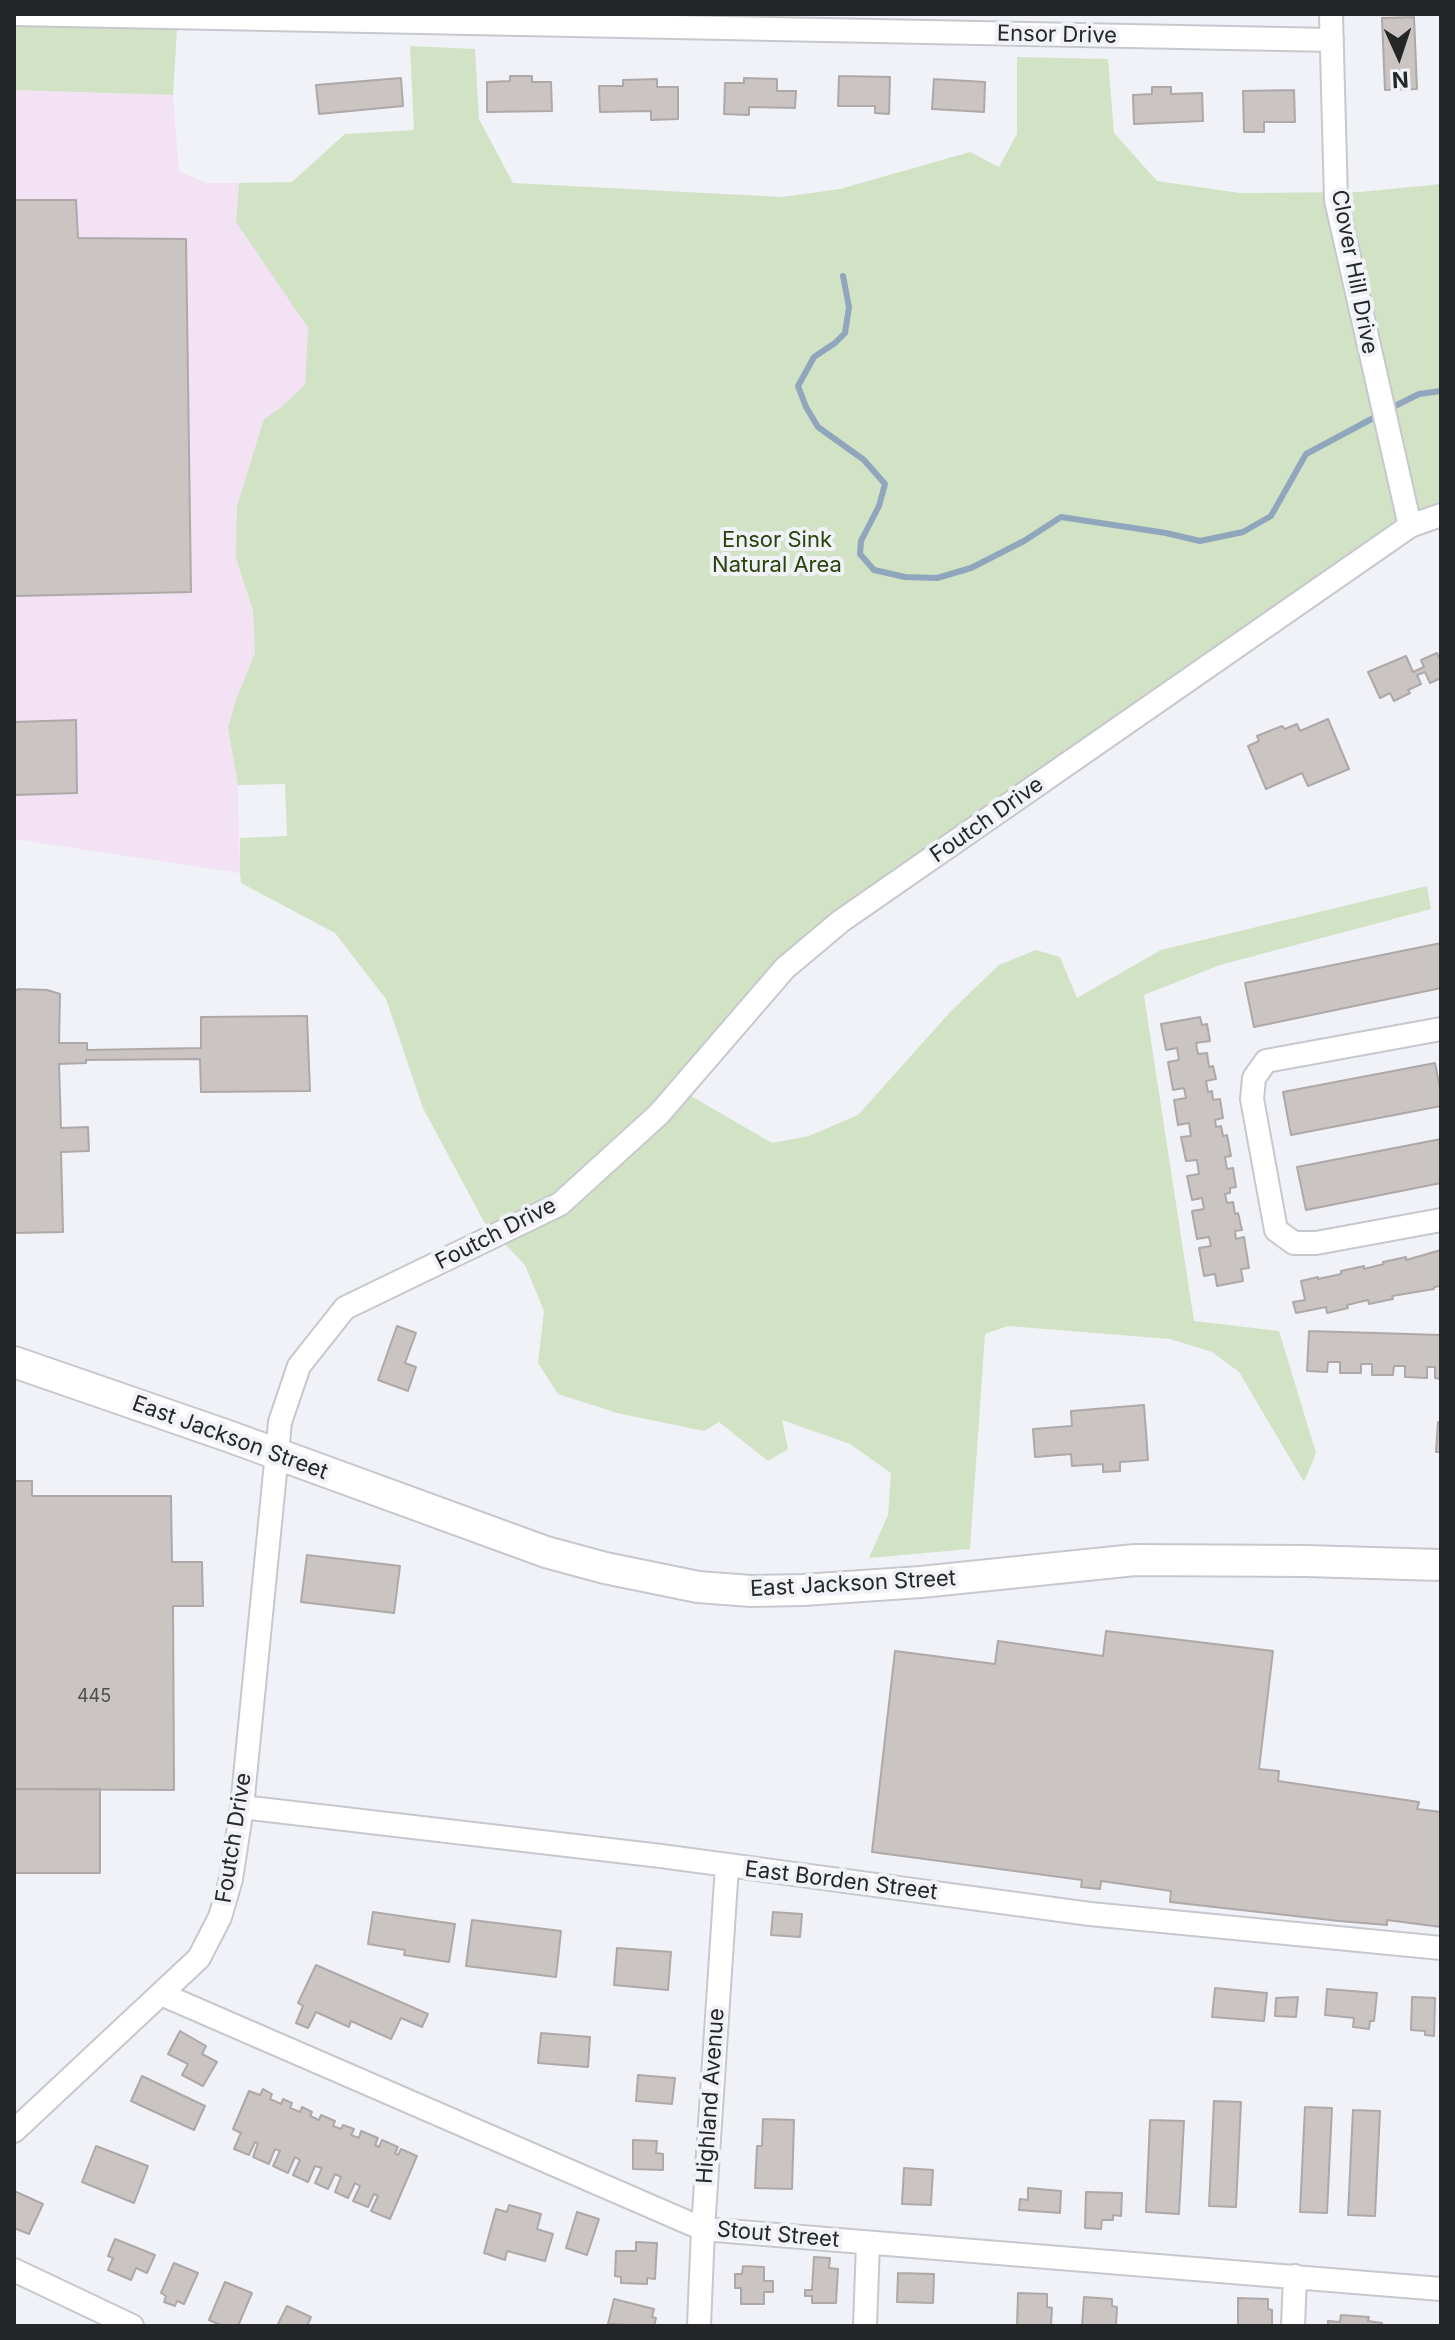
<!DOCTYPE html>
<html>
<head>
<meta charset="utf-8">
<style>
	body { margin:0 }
	#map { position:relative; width:1455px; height:2340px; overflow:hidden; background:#f0f2f7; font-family:Inter,sans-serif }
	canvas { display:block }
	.frame { position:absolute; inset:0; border:16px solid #252628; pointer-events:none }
	.north { position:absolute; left:1359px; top:16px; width:80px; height:80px; -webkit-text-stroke:6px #f0f2f7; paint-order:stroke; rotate:177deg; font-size:22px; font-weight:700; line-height:32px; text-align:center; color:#252628 }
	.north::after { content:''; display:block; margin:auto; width:28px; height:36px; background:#252628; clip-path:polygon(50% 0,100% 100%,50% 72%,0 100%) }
</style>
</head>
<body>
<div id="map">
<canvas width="1455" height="2340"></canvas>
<div class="frame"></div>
<div class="north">N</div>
</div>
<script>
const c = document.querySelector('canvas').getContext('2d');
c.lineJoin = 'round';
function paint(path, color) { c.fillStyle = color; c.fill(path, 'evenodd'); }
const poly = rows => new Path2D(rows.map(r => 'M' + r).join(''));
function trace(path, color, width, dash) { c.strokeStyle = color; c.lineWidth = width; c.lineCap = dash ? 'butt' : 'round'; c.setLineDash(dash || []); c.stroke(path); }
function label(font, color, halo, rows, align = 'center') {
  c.font = font + ' Inter,sans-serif'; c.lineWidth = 8; c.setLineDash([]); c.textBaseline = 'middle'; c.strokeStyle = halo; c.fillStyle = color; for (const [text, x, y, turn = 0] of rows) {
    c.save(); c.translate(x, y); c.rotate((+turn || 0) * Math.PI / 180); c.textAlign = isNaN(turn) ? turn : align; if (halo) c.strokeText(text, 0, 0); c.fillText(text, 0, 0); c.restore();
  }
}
const commercial = poly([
	[14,90,173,95,179,171,206,183,239,183,236,222,308,328,305,385,280,408,264,419,236,558,253,611,255,653,236,700,228,728,238,785,240,873,14,839]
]);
const green = poly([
	[14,26,177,29,173,95,14,90],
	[410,46,475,49,479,119,513,183,782,197,840,189,970,152,999,167,1017,134,1017,57,1108,59,1114,133,1157,181,1240,193,1360,192,1441,184,1441,501,1420,509,1409,517,786,968,684,1086,691,1096,772,1143,809,1136,858,1115,952,1010,999,965,1036,950,1060,957,1077,998,1161,950,1427,886,1431,909,1220,965,1144,995,1194,1321,1279,1331,1316,1453,1304,1482,1239,1372,1212,1352,1170,1339,1008,1326,985,1334,970,1549,869,1558,888,1515,891,1473,850,1444,782,1420,788,1449,768,1461,719,1422,704,1431,617,1413,558,1394,538,1363,544,1311,525,1265,484,1222,423,1108,386,999,335,933,241,883,240,873,240,838,287,836,285,784,238,785,228,728,236,700,255,653,253,611,236,558,237,506,264,419,280,408,305,385,308,328,236,222,239,183,292,182,345,134,414,130]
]);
const stream = poly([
	[843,276,849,307,845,333,835,343,814,357,798,386,806,407,818,427,864,460,885,484,879,506,861,541,860,554,874,570,905,577,937,578,971,568,1024,541,1061,517,1166,533,1200,541,1243,532,1271,516,1306,454,1379,415],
	[1389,409,1419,394,1441,391]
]);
const building = poly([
	[1414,17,1417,89,1385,90,1382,18,1414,17],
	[510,76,532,76,532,82,551,82,552,111,487,112,487,82,510,81,510,76],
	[839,76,890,77,889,114,875,113,875,106,838,106,839,76],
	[401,78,403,106,319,114,316,85,401,78],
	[744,78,777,79,777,91,796,91,795,108,749,107,749,115,724,114,725,83,744,83,744,78],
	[657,79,657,87,678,87,678,119,651,120,651,111,600,112,599,86,623,86,623,80,657,79],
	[934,79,985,82,984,112,932,109,934,79],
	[1152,87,1171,87,1171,94,1202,93,1203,121,1134,124,1133,95,1152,94,1152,87],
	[1294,90,1295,122,1264,122,1264,132,1244,132,1243,91,1294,90],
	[14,200,76,200,78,238,186,239,191,592,14,596,14,200],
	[1437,653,1441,662,1441,678,1430,683,1425,672,1417,675,1421,684,1408,690,1410,693,1394,701,1390,693,1380,698,1368,672,1406,656,1413,672,1424,667,1421,660,1437,653],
	[1328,719,1349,769,1308,786,1302,773,1266,789,1248,746,1259,741,1257,736,1282,726,1285,729,1297,724,1300,731,1328,719],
	[76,720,77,793,14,795,14,722,76,720],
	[1441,943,1441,988,1254,1027,1245,983,1441,943],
	[19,989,47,990,60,994,59,1043,87,1043,87,1050,201,1048,201,1017,307,1016,310,1091,201,1092,200,1059,86,1060,86,1063,59,1064,61,1128,88,1127,89,1151,61,1152,63,1232,14,1233,14,991,19,989],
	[1200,1017,1202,1025,1207,1024,1210,1041,1196,1043,1198,1054,1207,1053,1209,1067,1213,1066,1216,1079,1206,1081,1208,1092,1212,1091,1213,1100,1220,1099,1223,1118,1215,1120,1216,1127,1221,1126,1223,1136,1227,1135,1231,1156,1225,1157,1227,1169,1233,1168,1236,1187,1230,1188,1230,1193,1225,1194,1227,1203,1233,1202,1235,1214,1238,1213,1242,1230,1235,1231,1236,1239,1244,1237,1249,1268,1241,1269,1243,1281,1217,1286,1215,1274,1204,1276,1199,1248,1211,1246,1209,1237,1197,1239,1192,1211,1204,1209,1202,1198,1192,1200,1187,1176,1199,1174,1197,1160,1186,1161,1181,1137,1191,1136,1189,1123,1178,1125,1174,1100,1186,1098,1184,1088,1173,1090,1168,1062,1179,1060,1177,1048,1166,1050,1161,1024,1200,1017],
	[1435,1063,1441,1093,1441,1106,1291,1135,1283,1092,1435,1063],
	[1441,1139,1441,1183,1306,1210,1297,1167,1441,1139],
	[1441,1250,1441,1286,1434,1287,1434,1289,1392,1296,1393,1299,1369,1304,1368,1300,1347,1305,1348,1308,1327,1313,1326,1307,1296,1313,1293,1302,1305,1300,1301,1281,1318,1277,1318,1279,1341,1274,1341,1271,1364,1266,1364,1269,1384,1264,1383,1262,1406,1257,1406,1260,1441,1250],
	[397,1326,416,1333,405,1363,416,1367,408,1391,378,1380,397,1326],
	[1309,1331,1441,1335,1441,1379,1435,1378,1435,1367,1427,1367,1427,1378,1405,1377,1405,1366,1394,1366,1393,1375,1372,1375,1372,1364,1361,1364,1361,1373,1340,1373,1340,1362,1328,1362,1327,1372,1307,1371,1309,1331],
	[1144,1405,1148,1460,1120,1462,1120,1471,1103,1472,1103,1464,1072,1466,1071,1454,1035,1457,1033,1429,1072,1426,1071,1411,1144,1405],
	[1438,1422,1441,1422,1441,1452,1436,1452,1438,1422],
	[14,1481,32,1481,32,1496,171,1496,172,1562,202,1562,203,1606,173,1606,174,1790,14,1789,14,1481],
	[307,1555,400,1566,394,1613,301,1602,307,1555],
	[1106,1631,1273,1651,1259,1769,1279,1771,1278,1781,1419,1802,1417,1809,1441,1812,1441,1927,1387,1920,1387,1925,1339,1921,1170,1902,1171,1891,1101,1881,1100,1889,1081,1887,1082,1880,872,1852,895,1651,995,1664,998,1641,1103,1656,1106,1631],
	[14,1789,100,1789,100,1873,14,1873,14,1789],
	[373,1912,455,1924,449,1962,404,1955,405,1950,368,1944,373,1912],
	[773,1912,802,1914,800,1937,771,1935,773,1912],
	[472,1920,561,1931,556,1977,466,1966,472,1920],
	[617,1948,671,1952,668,1990,614,1985,617,1948],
	[316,1965,428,2014,422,2027,401,2018,391,2039,351,2021,349,2027,316,2012,308,2028,296,2023,303,2006,298,2003,316,1965],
	[1215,1988,1267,1993,1264,2021,1212,2017,1215,1988],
	[1327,1989,1377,1993,1374,2021,1370,2021,1369,2029,1353,2027,1354,2018,1325,2015,1327,1989],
	[1298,1997,1296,2017,1275,2016,1276,1998,1298,1997],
	[1412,1997,1435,1998,1434,2036,1425,2035,1425,2031,1411,2030,1412,1997],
	[180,2031,206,2046,202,2054,217,2062,203,2086,182,2075,188,2064,168,2054,180,2031],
	[541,2033,590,2037,588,2067,538,2063,541,2033],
	[638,2075,675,2078,672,2104,636,2101,638,2075],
	[142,2076,205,2106,194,2130,131,2101,142,2076],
	[263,2089,272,2094,270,2099,281,2104,283,2099,292,2103,290,2108,300,2112,302,2107,312,2112,310,2116,319,2120,321,2115,335,2121,333,2126,341,2129,343,2125,354,2129,351,2135,359,2138,361,2131,378,2138,375,2145,379,2147,382,2140,398,2147,395,2153,398,2155,401,2149,417,2156,390,2219,371,2211,378,2196,374,2194,368,2207,353,2201,360,2186,355,2183,348,2198,335,2192,341,2177,335,2174,328,2189,315,2183,322,2168,315,2166,308,2182,293,2175,300,2160,295,2157,288,2173,273,2166,280,2151,275,2149,269,2164,253,2157,258,2143,255,2142,249,2155,234,2149,241,2133,233,2129,249,2091,260,2095,263,2089],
	[1214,2101,1241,2102,1236,2207,1209,2206,1214,2101],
	[1305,2107,1332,2108,1327,2213,1300,2212,1305,2107],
	[1353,2110,1380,2111,1375,2216,1348,2215,1353,2110],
	[763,2119,794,2120,792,2189,755,2188,757,2146,762,2146,763,2119],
	[1150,2120,1184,2121,1179,2214,1146,2212,1150,2120],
	[633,2140,657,2141,656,2153,663,2154,663,2170,633,2169,633,2140],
	[96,2146,148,2166,134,2203,82,2182,96,2146],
	[904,2168,933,2170,931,2205,902,2204,904,2168],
	[1028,2188,1061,2191,1060,2213,1019,2210,1020,2199,1028,2200,1028,2188],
	[14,2191,43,2204,29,2234,14,2228,14,2191],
	[1086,2192,1122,2193,1121,2216,1113,2215,1113,2220,1102,2220,1101,2229,1085,2228,1086,2192],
	[509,2205,541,2214,537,2229,553,2234,545,2261,507,2251,505,2260,484,2253,496,2209,507,2212,509,2205],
	[577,2212,599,2219,587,2255,566,2248,577,2212],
	[115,2239,155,2255,147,2273,136,2268,131,2280,108,2270,113,2258,108,2256,115,2239],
	[636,2242,657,2243,655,2279,647,2278,647,2284,621,2283,621,2277,615,2276,616,2251,636,2251,636,2242],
	[814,2257,830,2258,829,2268,838,2269,836,2303,812,2303,812,2296,805,2296,805,2290,812,2290,814,2257],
	[174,2263,198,2273,184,2304,177,2301,175,2306,164,2302,166,2296,161,2293,174,2263],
	[743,2266,764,2267,764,2281,773,2281,773,2292,764,2292,764,2304,741,2304,741,2288,735,2288,735,2274,742,2274,743,2266],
	[898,2273,934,2274,933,2303,897,2302,898,2273],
	[225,2282,252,2293,238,2326,223,2326,209,2320,225,2282],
	[1018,2293,1047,2294,1047,2307,1052,2308,1051,2326,1017,2326,1018,2293],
	[1084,2297,1112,2299,1112,2306,1117,2307,1116,2326,1082,2326,1084,2297],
	[1238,2298,1268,2299,1268,2309,1272,2310,1272,2326,1238,2326,1238,2298],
	[614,2299,654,2309,652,2317,656,2318,654,2326,608,2324,614,2299],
	[287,2306,311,2317,307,2326,277,2326,287,2306],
	[1341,2315,1369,2317,1368,2321,1382,2323,1381,2326,1328,2326,1328,2321,1340,2322,1341,2315]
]);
const street = poly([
	[14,14,1332,40],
	[1331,14,1336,200,1410,526],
	[1441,1029,1266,1061,1254,1078,1252,1099,1276,1230,1294,1243,1316,1243,1441,1220],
	[242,1807,661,1856,1090,1914,1441,1948],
	[161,1994,703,2229,1441,2289],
	[14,2131,199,1958,220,1917,231,1879,242,1807,280,1422,299,1366,345,1308,560,1204,659,1114,785,968,841,921,1410,526,1441,515],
	[14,2270,132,2326],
	[699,2326,703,2229,727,1866],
	[865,2326,868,2243],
	[1293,2326,1295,2276]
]);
const secondary = poly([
	[14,1362,228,1436,546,1552,605,1568,698,1587,751,1591,803,1590,921,1582,1135,1560,1306,1561,1441,1565]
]);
const numberNames = [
	["445",94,1697]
];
const streetNames = [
	["Ensor Drive",1057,35,1],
	["Clover Hill Drive",1354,272,79],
	["Foutch Drive",987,820,-35],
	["Foutch Drive",496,1234,-27],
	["East Jackson Street",230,1438,20],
	["East Jackson Street",853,1584,-3],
	["Foutch Drive",234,1838,-81],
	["East Borden Street",841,1881,7],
	["Highland Avenue",711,2096,-86],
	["Stout Street",778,2235,5]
];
const parkNames = [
	["Ensor Sink",777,540],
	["Natural Area",777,565]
];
paint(commercial, '#f2e2f4');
paint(green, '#d2e2c5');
trace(stream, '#8fa6bc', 6);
paint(building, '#cac4c3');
trace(building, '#aea8a8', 2);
trace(street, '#c6c8cd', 26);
trace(secondary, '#c6c8cd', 34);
trace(street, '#fff', 22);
trace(secondary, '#fff', 30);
label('18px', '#4e4e4f', null, numberNames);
label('22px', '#252628', '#f0f2f7', streetNames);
label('22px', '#2b430b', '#f0f2f7', parkNames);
</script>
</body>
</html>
